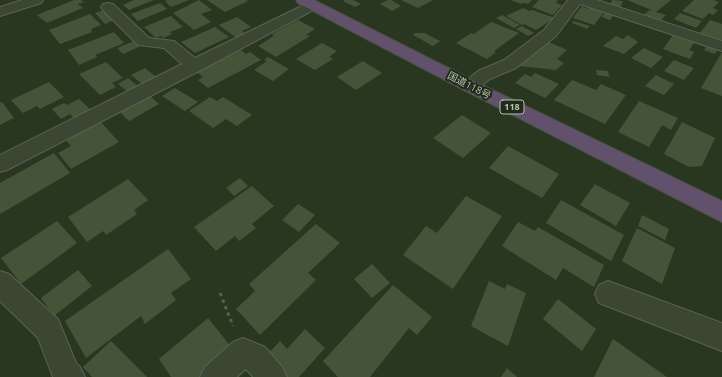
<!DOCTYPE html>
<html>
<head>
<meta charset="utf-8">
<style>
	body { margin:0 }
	canvas { display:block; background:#293620 }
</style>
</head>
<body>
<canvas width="722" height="377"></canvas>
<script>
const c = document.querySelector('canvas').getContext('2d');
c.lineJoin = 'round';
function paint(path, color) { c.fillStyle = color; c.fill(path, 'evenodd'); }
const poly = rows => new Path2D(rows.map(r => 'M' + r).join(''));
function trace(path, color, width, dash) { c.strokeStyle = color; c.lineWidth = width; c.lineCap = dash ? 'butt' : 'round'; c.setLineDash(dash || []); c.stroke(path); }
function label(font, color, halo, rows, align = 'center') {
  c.font = font + ' "Open Sans","Noto Sans JP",sans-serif'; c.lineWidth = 4; c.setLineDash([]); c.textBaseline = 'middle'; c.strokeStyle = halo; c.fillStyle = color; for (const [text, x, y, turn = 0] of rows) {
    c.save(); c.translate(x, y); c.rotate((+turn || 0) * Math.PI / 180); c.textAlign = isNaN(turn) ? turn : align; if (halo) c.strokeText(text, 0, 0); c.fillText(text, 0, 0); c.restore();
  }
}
const building = poly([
	[74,0,81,0,84,2,78,4,83,8,47,23,37,15],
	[134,0,154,0,129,10,123,5],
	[168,0,189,0,171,7,165,1],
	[199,0,212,10,201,14,211,22,194,30,173,13],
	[207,0,246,0,248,1,225,12],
	[344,0,353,0,361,4,355,7,343,1],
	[388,0,391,0,401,6,392,11,380,4],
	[401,0,433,0,418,8],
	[510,0,532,0,528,4,522,3,521,4],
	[539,0,558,0,556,3,562,5,553,15,532,7],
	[612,0,623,1,620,8,610,5],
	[627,0,671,0,656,12,666,15,660,21,644,15,649,10,654,11],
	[694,0,713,0,719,2,713,8,718,10,713,15,709,13,703,19,682,11],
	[160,3,167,9,138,21,131,14],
	[591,5,606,10,594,25,573,18,582,6,588,9],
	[523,8,530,11,532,10,555,18,536,30,524,24,522,25,506,16],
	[104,10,114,20,105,24,95,13],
	[606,11,614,14,610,20,602,17],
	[680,13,702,21,696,28,674,19],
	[90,14,101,25,91,29,92,32,60,44,49,30],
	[502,15,520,25,514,28,496,18],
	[171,16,183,27,170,32,172,34,163,38,161,36,156,38,144,27],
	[237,17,251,27,242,31,247,35,238,39,219,25],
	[298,20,315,29,306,35,310,36,276,57,258,46,274,36,272,34],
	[710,20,722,24,722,41,700,33],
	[574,21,590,26,587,29,572,23],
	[491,22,519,33,494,51,496,52,487,59,456,43,471,33,474,34],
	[522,26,534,33,528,36,516,29],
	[215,27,229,37,195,53,181,42],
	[114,32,124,43,95,55,97,57,79,65,68,50],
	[675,32,718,48,715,54,704,50,706,47,694,43,689,50,694,52,690,59,663,49],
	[415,33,425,33,440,41,433,46,413,35],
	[628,35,638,42,624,54,603,46,616,36,623,39],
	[134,41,139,47,123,54,117,48],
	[549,42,567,50,557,59,564,63,556,70,519,66],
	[322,43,337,51,329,57,333,59,315,70,296,59],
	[644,48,663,57,651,68,631,58],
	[241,50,246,54,250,52,261,60,208,88,198,80,203,77,197,72],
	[722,52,722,96,701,88],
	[268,57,289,69,273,81,254,70,267,61,264,60],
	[674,60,694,68,684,80,664,71],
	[363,61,382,73,356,90,337,77],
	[106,62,123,78,112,83,116,87,100,95,79,74],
	[145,68,156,77,142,84,131,75],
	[596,70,608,71,609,77,597,75],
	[535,73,559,84,545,98,515,83,525,74,531,77],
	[656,75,674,84,664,95,645,86],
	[128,78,138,86,128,92,118,84],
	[572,80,596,90,601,84,626,95,605,124,554,100],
	[49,82,64,97,40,109,37,106,23,113,11,100],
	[175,88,198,102,185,111,162,96],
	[150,96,159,104,129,121,120,112],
	[210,97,217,101,223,97,252,115,237,126,226,119,213,128,189,111],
	[79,99,91,110,75,119,70,114,61,119,52,109,64,103,67,105],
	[639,101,678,118,671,130,662,125,649,147,618,132],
	[2,102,14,118,0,125,0,103],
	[462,115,491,133,463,158,433,138],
	[99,120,119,142,71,169,58,153,71,146,65,139],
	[682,122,715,138,702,166,689,167,664,154],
	[508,146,559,174,542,198,489,168],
	[54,153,70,173,0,214,0,183],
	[240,178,248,186,234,196,226,188],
	[128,179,148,200,134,210,137,214,106,235,103,231,87,242,68,217],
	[595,184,630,203,616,226,580,205],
	[252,186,274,206,252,224,256,228,239,241,235,236,216,251,194,227],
	[466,196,502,216,453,289,403,255,426,226,437,233],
	[561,200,624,235,611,261,546,223],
	[298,204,315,215,299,232,282,220],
	[642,215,669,229,665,240,638,226],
	[57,221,77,243,21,284,1,258],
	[518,222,535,231,538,227,604,265,594,287,563,268,556,280,502,246],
	[316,224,340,243,308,273,316,280,260,335,236,309,255,291,249,284],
	[637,228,675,248,662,284,622,261],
	[168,249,191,279,171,293,176,300,145,324,141,316,86,358,65,321],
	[372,264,390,283,372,298,354,279],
	[78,270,92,286,54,316,41,298],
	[489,281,505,289,507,284,526,293,508,346,471,326],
	[393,285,432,317,417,335,409,328,370,377,338,377,323,361],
	[558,299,596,329,582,351,543,319],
	[208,318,232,348,199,377,171,377,159,359],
	[305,329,325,348,299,377,287,377,266,356,280,341,287,349],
	[613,339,667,377,594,377],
	[111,341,147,377,92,377,83,367],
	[507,368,517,377,501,377]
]);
const path = poly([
	[220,293,233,326]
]);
const minor = poly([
	[22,0,43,0,41,3,0,16,0,7,22,0],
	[568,0,597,0,722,41,722,51,580,4,556,36,516,68,490,79,476,90,470,92,464,90,461,86,464,82,478,71,504,60,544,30,568,0],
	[312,1,317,2,319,5,317,8,201,70,7,170,0,172,0,155,182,64,164,48,138,45,103,10,101,7,103,4,108,3,113,4,149,38,174,41,195,58,312,1],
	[0,271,9,274,58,319,76,363,80,367,85,377,53,377,38,338,0,301,0,271],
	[608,281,722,323,722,351,599,303,595,294,599,285,608,281],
	[243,338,265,347,282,367,287,377,253,377,246,369,237,377,200,377,205,367,233,342,243,338]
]);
const highway = poly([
	[296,0,314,0,476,82,722,201,722,222,464,90,298,3,296,0]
]);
const shields = [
	[512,107,24]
];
const shieldNames = [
	["118",512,107]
];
const streetNames = [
	["国道118号",469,86,27]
];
paint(building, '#445439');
trace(minor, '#586451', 2);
trace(highway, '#45513e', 2);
trace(path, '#595d49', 3, [3.5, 3.5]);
paint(minor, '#3b4633');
paint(highway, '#62516c');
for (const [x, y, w] of shields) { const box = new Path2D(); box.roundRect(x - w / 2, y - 7, w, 14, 3); c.fillStyle = '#202b19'; c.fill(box); trace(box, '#b5c3ae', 1); }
label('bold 9px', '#b5c3ae', null, shieldNames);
label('10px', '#b5c3ae', '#202b19', streetNames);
</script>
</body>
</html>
